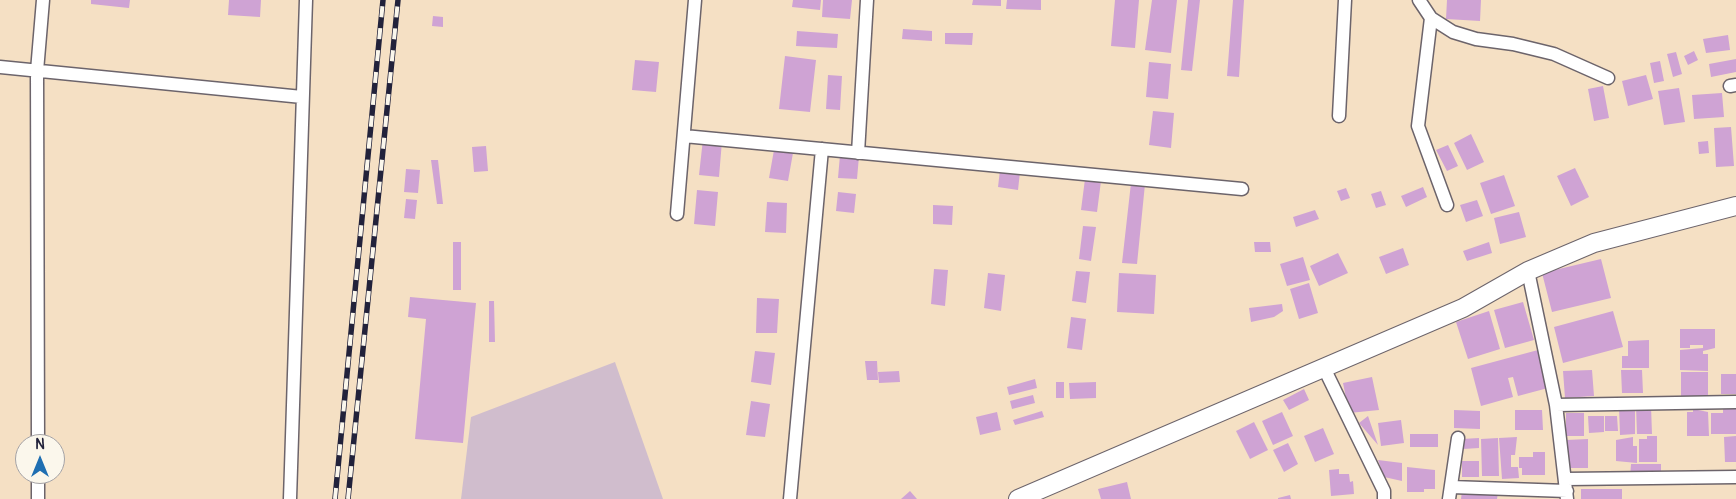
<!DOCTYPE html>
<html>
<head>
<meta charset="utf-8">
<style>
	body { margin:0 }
	#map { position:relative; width:1736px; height:499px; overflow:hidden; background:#f5e0c4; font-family:Pangolin,sans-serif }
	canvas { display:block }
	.north { position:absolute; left:15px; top:434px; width:50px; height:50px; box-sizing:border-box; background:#fbf7ec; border:1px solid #a4a2a5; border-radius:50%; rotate:0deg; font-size:14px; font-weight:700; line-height:20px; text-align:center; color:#22223b }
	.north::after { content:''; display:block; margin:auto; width:18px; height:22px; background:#1f6fb2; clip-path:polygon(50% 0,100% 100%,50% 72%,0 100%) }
</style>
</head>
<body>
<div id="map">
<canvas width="1736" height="499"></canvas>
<div class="north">N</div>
</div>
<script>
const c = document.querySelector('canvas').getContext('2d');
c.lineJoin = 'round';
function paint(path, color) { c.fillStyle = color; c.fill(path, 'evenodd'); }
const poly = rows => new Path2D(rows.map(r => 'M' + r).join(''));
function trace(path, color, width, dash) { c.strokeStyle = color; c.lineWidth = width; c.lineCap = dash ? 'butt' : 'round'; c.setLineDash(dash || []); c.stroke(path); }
const industrial = poly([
	[615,362,663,499,461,499,471,417]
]);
const building = poly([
	[91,0,130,0,129,8,91,4],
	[229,0,261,0,260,17,228,15],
	[793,0,821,0,820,10,792,7],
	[823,0,852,0,850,19,822,17],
	[973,0,1001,0,1001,6,972,5],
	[1007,0,1041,0,1041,10,1006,9],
	[1115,0,1139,0,1135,48,1111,46],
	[1152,0,1177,0,1171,53,1145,50],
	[1188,0,1200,0,1192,71,1181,70],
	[1233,0,1244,0,1239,77,1227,76],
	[1447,0,1481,0,1480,21,1446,19],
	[433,16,443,17,443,27,432,26],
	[903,29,932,31,932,41,902,39],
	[797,31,838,34,837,48,796,46],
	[945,33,973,33,972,45,945,44],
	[1728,35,1730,50,1706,53,1703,39],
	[1694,51,1698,60,1688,65,1684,56],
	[1676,52,1682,74,1673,77,1667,54],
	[785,56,816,60,810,112,779,109],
	[1736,59,1736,72,1711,77,1709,64],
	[635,60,659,62,656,92,632,90],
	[1660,61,1664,81,1654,83,1650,63],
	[1149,62,1171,64,1168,99,1146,97],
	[828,75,842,76,840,110,826,109],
	[1646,75,1653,99,1628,106,1622,81],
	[1603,86,1609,118,1594,121,1588,89],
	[1679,88,1685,122,1664,125,1658,91],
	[1722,93,1724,117,1694,119,1692,95],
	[1153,111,1174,113,1171,148,1149,145],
	[1731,127,1734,166,1716,167,1714,128],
	[1471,134,1484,162,1467,170,1454,143],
	[703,139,722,141,719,177,699,175],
	[1708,141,1709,153,1699,154,1698,142],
	[1448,145,1458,166,1447,171,1436,150],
	[486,146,488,171,474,172,472,147],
	[774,150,793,153,788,181,769,178],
	[840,155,859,156,857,179,838,178],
	[431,160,438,160,443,204,437,204],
	[1575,168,1589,197,1571,206,1557,176],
	[406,169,420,170,418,193,404,192],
	[1000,170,1020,172,1018,190,998,187],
	[1504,175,1515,206,1491,214,1480,183],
	[1085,179,1101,181,1097,212,1081,210],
	[1131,183,1145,184,1137,264,1122,263],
	[1423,187,1427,197,1406,207,1401,196],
	[1346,188,1350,198,1341,201,1337,191],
	[697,190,718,192,715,226,694,224],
	[1381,191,1386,205,1376,208,1371,194],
	[838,192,856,194,854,213,836,211],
	[406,199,417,200,415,219,404,218],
	[1477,200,1483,216,1466,222,1460,205],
	[767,202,787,203,786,233,765,232],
	[933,205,953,206,952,225,933,224],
	[1315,210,1319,219,1296,227,1293,217],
	[1519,212,1526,237,1500,244,1494,218],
	[1083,226,1096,227,1091,261,1079,259],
	[453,242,461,242,461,290,453,290],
	[1254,242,1270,242,1271,252,1255,252],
	[1489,242,1492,253,1467,261,1463,251],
	[1403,248,1409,265,1386,274,1379,257],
	[1338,253,1348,273,1319,286,1310,266],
	[1303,257,1310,280,1287,286,1280,264],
	[1601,259,1611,298,1552,312,1542,273],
	[934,269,948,270,945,306,931,304],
	[1076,271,1090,272,1086,303,1072,301],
	[988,273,1005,275,1001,311,984,308],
	[1119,273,1156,275,1154,314,1117,312],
	[1309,283,1318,313,1299,319,1290,289],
	[410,297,476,303,463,443,415,439,426,319,408,317],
	[757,298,779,299,777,333,756,333],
	[489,301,494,301,495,342,489,342],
	[1523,302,1534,340,1505,348,1494,310],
	[1282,304,1283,311,1274,317,1251,322,1249,308],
	[1489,311,1500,349,1468,359,1456,322],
	[1613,311,1623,347,1563,363,1554,327],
	[1071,317,1086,319,1082,350,1067,348],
	[1680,329,1715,329,1715,348,1703,351,1703,354,1708,354,1708,371,1680,370,1680,350,1703,348,1703,345,1690,345,1690,348,1680,348],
	[1649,340,1649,368,1622,368,1622,356,1628,356,1628,341],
	[1538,350,1548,388,1518,396,1513,377,1508,378,1513,397,1481,406,1471,368],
	[755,351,775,353,771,385,751,382],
	[865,361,877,361,878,380,867,380],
	[1592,370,1594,396,1565,398,1563,371],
	[1621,370,1642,370,1643,393,1622,393],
	[899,371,900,382,879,383,878,372],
	[1681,372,1708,372,1708,398,1681,398],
	[1721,374,1736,374,1736,394,1721,394],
	[1372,377,1379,410,1349,413,1343,383],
	[1035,379,1037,388,1009,395,1007,387],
	[1056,382,1064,382,1064,398,1056,398],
	[1096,382,1096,398,1070,399,1069,383],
	[1304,389,1309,400,1289,410,1283,400],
	[1033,395,1035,403,1012,409,1010,401],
	[751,401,770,404,765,437,746,435],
	[1635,406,1635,434,1620,435,1619,407],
	[1636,406,1651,406,1652,434,1637,434],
	[1723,407,1736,407,1736,434,1711,434,1711,413,1723,413],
	[1693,409,1708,412,1709,436,1687,436,1687,412,1693,412],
	[1454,410,1480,411,1480,429,1454,428],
	[1515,410,1542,410,1543,430,1515,430],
	[1042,411,1044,417,1015,425,1013,420],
	[997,412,1001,430,980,435,976,417],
	[1282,412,1293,436,1273,445,1262,421],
	[1566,413,1584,413,1584,436,1566,436],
	[1368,416,1378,445,1359,423],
	[1588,416,1604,416,1604,432,1589,433],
	[1605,416,1617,416,1618,431,1605,431],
	[1401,420,1404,443,1381,446,1378,423],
	[1254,422,1268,450,1250,459,1236,431],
	[1323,428,1334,454,1315,462,1304,436],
	[1410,434,1438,434,1438,447,1410,447],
	[1647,436,1657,436,1657,462,1639,462,1639,439,1647,439],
	[1736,436,1736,462,1725,462,1724,437],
	[1517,437,1515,455,1511,455,1511,467,1518,467,1519,478,1502,479,1499,438],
	[1633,437,1633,446,1637,446,1637,463,1616,461,1616,440],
	[1479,438,1479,448,1463,449,1462,439],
	[1498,438,1499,476,1482,476,1481,439],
	[1588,439,1588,468,1567,468,1566,440],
	[1288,443,1298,464,1284,472,1273,450],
	[1533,452,1545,452,1545,475,1522,475,1522,468,1519,468,1519,457,1533,457],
	[1378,460,1402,463,1402,481,1384,477],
	[1462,461,1479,461,1479,477,1462,477],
	[1631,464,1661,464,1661,477,1630,477],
	[1407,467,1435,470,1435,489,1424,489,1424,492,1407,492],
	[1339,469,1339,474,1349,474,1350,482,1353,481,1354,494,1331,496,1329,470],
	[1127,482,1131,499,1101,499,1098,489],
	[1581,489,1622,489,1622,499,1581,499],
	[910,491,917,499,901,499],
	[1462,491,1498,493,1497,499,1461,499],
	[1290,495,1291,499,1278,499,1278,498]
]);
const street = poly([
	[1419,0,1431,18,1418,126,1447,205],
	[1431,18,1453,32,1476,39,1513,44,1554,54,1608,78],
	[0,67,302,97],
	[1730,86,1736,85],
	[1339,116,1345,0],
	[684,136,1242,189],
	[858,153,867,0],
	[677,214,695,0],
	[1528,271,1556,405,1567,499],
	[1324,368,1384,491,1384,499],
	[1556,405,1736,402],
	[38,444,37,71,43,0],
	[38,474,38,499],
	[1566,479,1736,477],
	[1451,487,1567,491],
	[290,499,306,0],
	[790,499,822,149],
	[1449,499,1458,438]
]);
const secondary = poly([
	[1018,499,1463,308,1528,271,1594,243,1736,206]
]);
const rail = poly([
	[335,499,383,0],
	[348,499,398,0]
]);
paint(industrial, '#d0bdcd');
paint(building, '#cfa3d4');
trace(street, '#6c646b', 15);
trace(secondary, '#6c646b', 20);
trace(street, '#fff', 12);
trace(secondary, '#fff', 18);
trace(rail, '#22223b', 5.5);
trace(rail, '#fbf7ec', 4, [11]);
</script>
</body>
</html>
